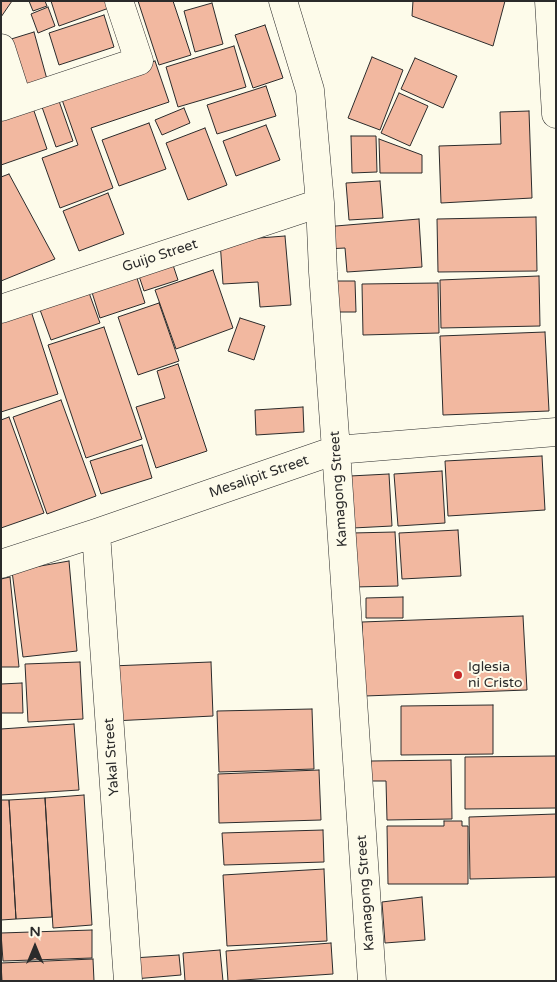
<!DOCTYPE html>
<html>
<head>
<meta charset="utf-8">
<style>
	body { margin:0 }
	#map { position:relative; width:557px; height:982px; overflow:hidden; background:#fdfbea; font-family:"Varela Round",sans-serif }
	canvas { display:block }
	.frame { position:absolute; inset:0; border:2px solid #2b2b2b; pointer-events:none }
	.north { position:absolute; left:10px; top:922px; width:50px; height:50px; -webkit-text-stroke:4px #fdfbea; paint-order:stroke; rotate:0deg; font-size:14px; font-weight:700; line-height:20px; text-align:center; color:#2b2b2b }
	.north::after { content:''; display:block; margin:auto; width:18px; height:22px; background:#2b2b2b; clip-path:polygon(50% 0,100% 100%,50% 72%,0 100%) }
</style>
</head>
<body>
<div id="map">
<canvas width="557" height="982"></canvas>
<div class="frame"></div>
<div class="north">N</div>
</div>
<script>
const c = document.querySelector('canvas').getContext('2d');
c.lineJoin = 'round';
function paint(path, color) { c.fillStyle = color; c.fill(path, 'evenodd'); }
const poly = rows => new Path2D(rows.map(r => 'M' + r).join(''));
function trace(path, color, width, dash) { c.strokeStyle = color; c.lineWidth = width; c.lineCap = dash ? 'butt' : 'round'; c.setLineDash(dash || []); c.stroke(path); }
function label(font, color, halo, rows, align = 'center') {
  c.font = font + ' "Varela Round",sans-serif'; c.lineWidth = 4; c.setLineDash([]); c.textBaseline = 'middle'; c.strokeStyle = halo; c.fillStyle = color; for (const [text, x, y, turn = 0] of rows) {
    c.save(); c.translate(x, y); c.rotate((+turn || 0) * Math.PI / 180); c.textAlign = isNaN(turn) ? turn : align; if (halo) c.strokeText(text, 0, 0); c.fillText(text, 0, 0); c.restore();
  }
}
const building = poly([
	[1,1,12,1,1,17,1,1],
	[29,1,45,1,47,6,33,11,29,1],
	[51,1,107,1,109,8,59,26,51,1],
	[138,1,173,1,191,55,159,65,138,1],
	[413,1,505,1,493,46,412,16,413,1],
	[212,3,223,44,195,52,184,11,212,3],
	[48,7,55,26,38,33,31,14,48,7],
	[104,15,114,47,59,65,49,33,104,15],
	[265,25,283,78,253,88,235,35,265,25],
	[34,32,48,83,24,91,8,40,34,32],
	[234,46,246,87,178,107,166,67,234,46],
	[372,57,403,70,380,130,348,118,372,57],
	[415,58,457,76,443,108,401,89,415,58],
	[155,61,169,102,91,128,113,188,60,208,42,158,78,145,60,94,155,61],
	[266,86,276,116,217,134,207,105,266,86],
	[399,93,428,106,410,146,381,133,399,93],
	[59,101,73,141,56,147,42,107,59,101],
	[33,108,47,149,1,165,1,119,33,108],
	[184,108,190,123,162,135,155,120,184,108],
	[529,111,532,198,441,203,439,146,501,144,500,112,529,111],
	[149,123,166,169,119,186,102,140,149,123],
	[266,125,280,160,236,176,223,141,266,125],
	[205,128,227,185,188,200,166,143,205,128],
	[351,136,376,136,377,172,352,173,351,136],
	[379,139,422,155,422,173,380,173,379,139],
	[9,174,55,259,1,281,1,177,9,174],
	[380,181,383,218,349,220,346,183,380,181],
	[108,193,124,234,79,251,63,211,108,193],
	[536,217,537,271,438,272,437,219,536,217],
	[419,219,422,267,347,272,345,248,326,249,324,227,419,219],
	[285,236,291,305,260,307,258,282,223,284,220,241,285,236],
	[171,259,178,280,144,291,137,270,171,259],
	[213,270,233,328,176,349,155,290,213,270],
	[135,272,145,303,100,318,90,286,135,272],
	[539,276,540,326,441,328,440,280,539,276],
	[336,281,355,281,356,312,337,312,336,281],
	[438,283,439,333,363,335,362,284,438,283],
	[88,290,100,323,51,340,39,307,88,290],
	[159,303,179,361,138,375,118,317,159,303],
	[30,308,58,394,1,412,1,317,30,308],
	[240,318,265,326,254,360,228,351,240,318],
	[104,327,142,439,86,458,48,345,104,327],
	[545,332,549,411,443,415,440,336,545,332],
	[178,364,207,451,156,468,136,407,165,398,157,371,178,364],
	[61,400,96,496,47,514,13,417,61,400],
	[303,407,304,432,256,435,255,410,303,407],
	[9,417,44,513,1,528,1,420,9,417],
	[142,445,152,478,101,494,90,461,142,445],
	[542,456,545,510,448,516,445,461,542,456],
	[442,471,445,523,398,526,394,474,442,471],
	[389,474,392,526,353,528,350,476,389,474],
	[458,530,461,576,402,579,399,533,458,530],
	[395,532,398,586,354,587,352,533,395,532],
	[69,561,77,651,23,657,12,571,69,561],
	[10,577,19,667,1,667,1,579,10,577],
	[403,597,403,618,366,618,366,598,403,597],
	[523,616,527,690,365,696,362,622,523,616],
	[80,662,83,719,28,722,25,664,80,662],
	[211,662,213,716,113,721,111,666,211,662],
	[22,683,23,713,1,713,1,684,22,683],
	[493,705,493,754,401,755,401,706,493,705],
	[312,709,314,769,219,772,217,711,312,709],
	[74,724,79,790,1,795,1,729,74,724],
	[556,756,556,808,465,809,465,757,556,756],
	[451,760,452,819,387,820,386,781,371,781,371,761,451,760],
	[319,770,321,820,219,823,218,774,319,770],
	[84,795,92,925,53,928,45,798,84,795],
	[45,798,52,917,16,919,9,800,45,798],
	[1,800,9,800,16,919,1,920,1,800],
	[556,814,556,877,470,879,469,817,556,814],
	[444,821,462,821,462,826,468,826,468,884,388,884,387,826,444,826,444,821],
	[323,830,324,862,224,865,222,833,323,830],
	[324,869,327,941,227,946,223,875,324,869],
	[422,897,425,940,385,943,382,902,422,897],
	[92,930,92,958,3,961,1,933,92,930],
	[331,943,333,974,228,981,226,951,331,943],
	[220,950,223,981,185,981,183,953,220,950],
	[179,955,181,975,134,979,133,958,179,955],
	[93,959,94,981,2,981,1,963,93,959]
]);
const minor = poly([
	[283,1,310,90,320,203,323,272,336,450,372,981],
	[549,1,556,114],
	[1,48,18,101],
	[1,107,139,61,119,1],
	[1,309,320,203],
	[96,533,128,981],
	[1,564,96,533,336,450,556,432]
]);
const markers = [
	[458,675,5,"#c62828"]
];
const streetNames = [
	["Guijo Street",160,256,-18],
	["Mesalipit Street",259,477,-19],
	["Kamagong Street",339,489,-94],
	["Yakal Street",112,757,-94],
	["Kamagong Street",366,893,-94]
];
const poiNames = [
	["Iglesia",468,667],
	["ni Cristo",468,683]
];
paint(building, '#f2b8a0');
trace(building, '#2b2b2b', 1);
trace(minor, '#2b2b2b', 29);
trace(minor, '#fdfbea', 28);
for (const [x, y, r, color] of markers) { const dot = new Path2D(); dot.arc(x, y, r, 0, 2 * Math.PI); c.fillStyle = color; c.fill(dot); trace(dot, '#fdfbea', 2); }
label('14px', '#2b2b2b', '#fdfbea', streetNames);
label('14px', '#2b2b2b', '#fdfbea', poiNames, 'left');
</script>
</body>
</html>
